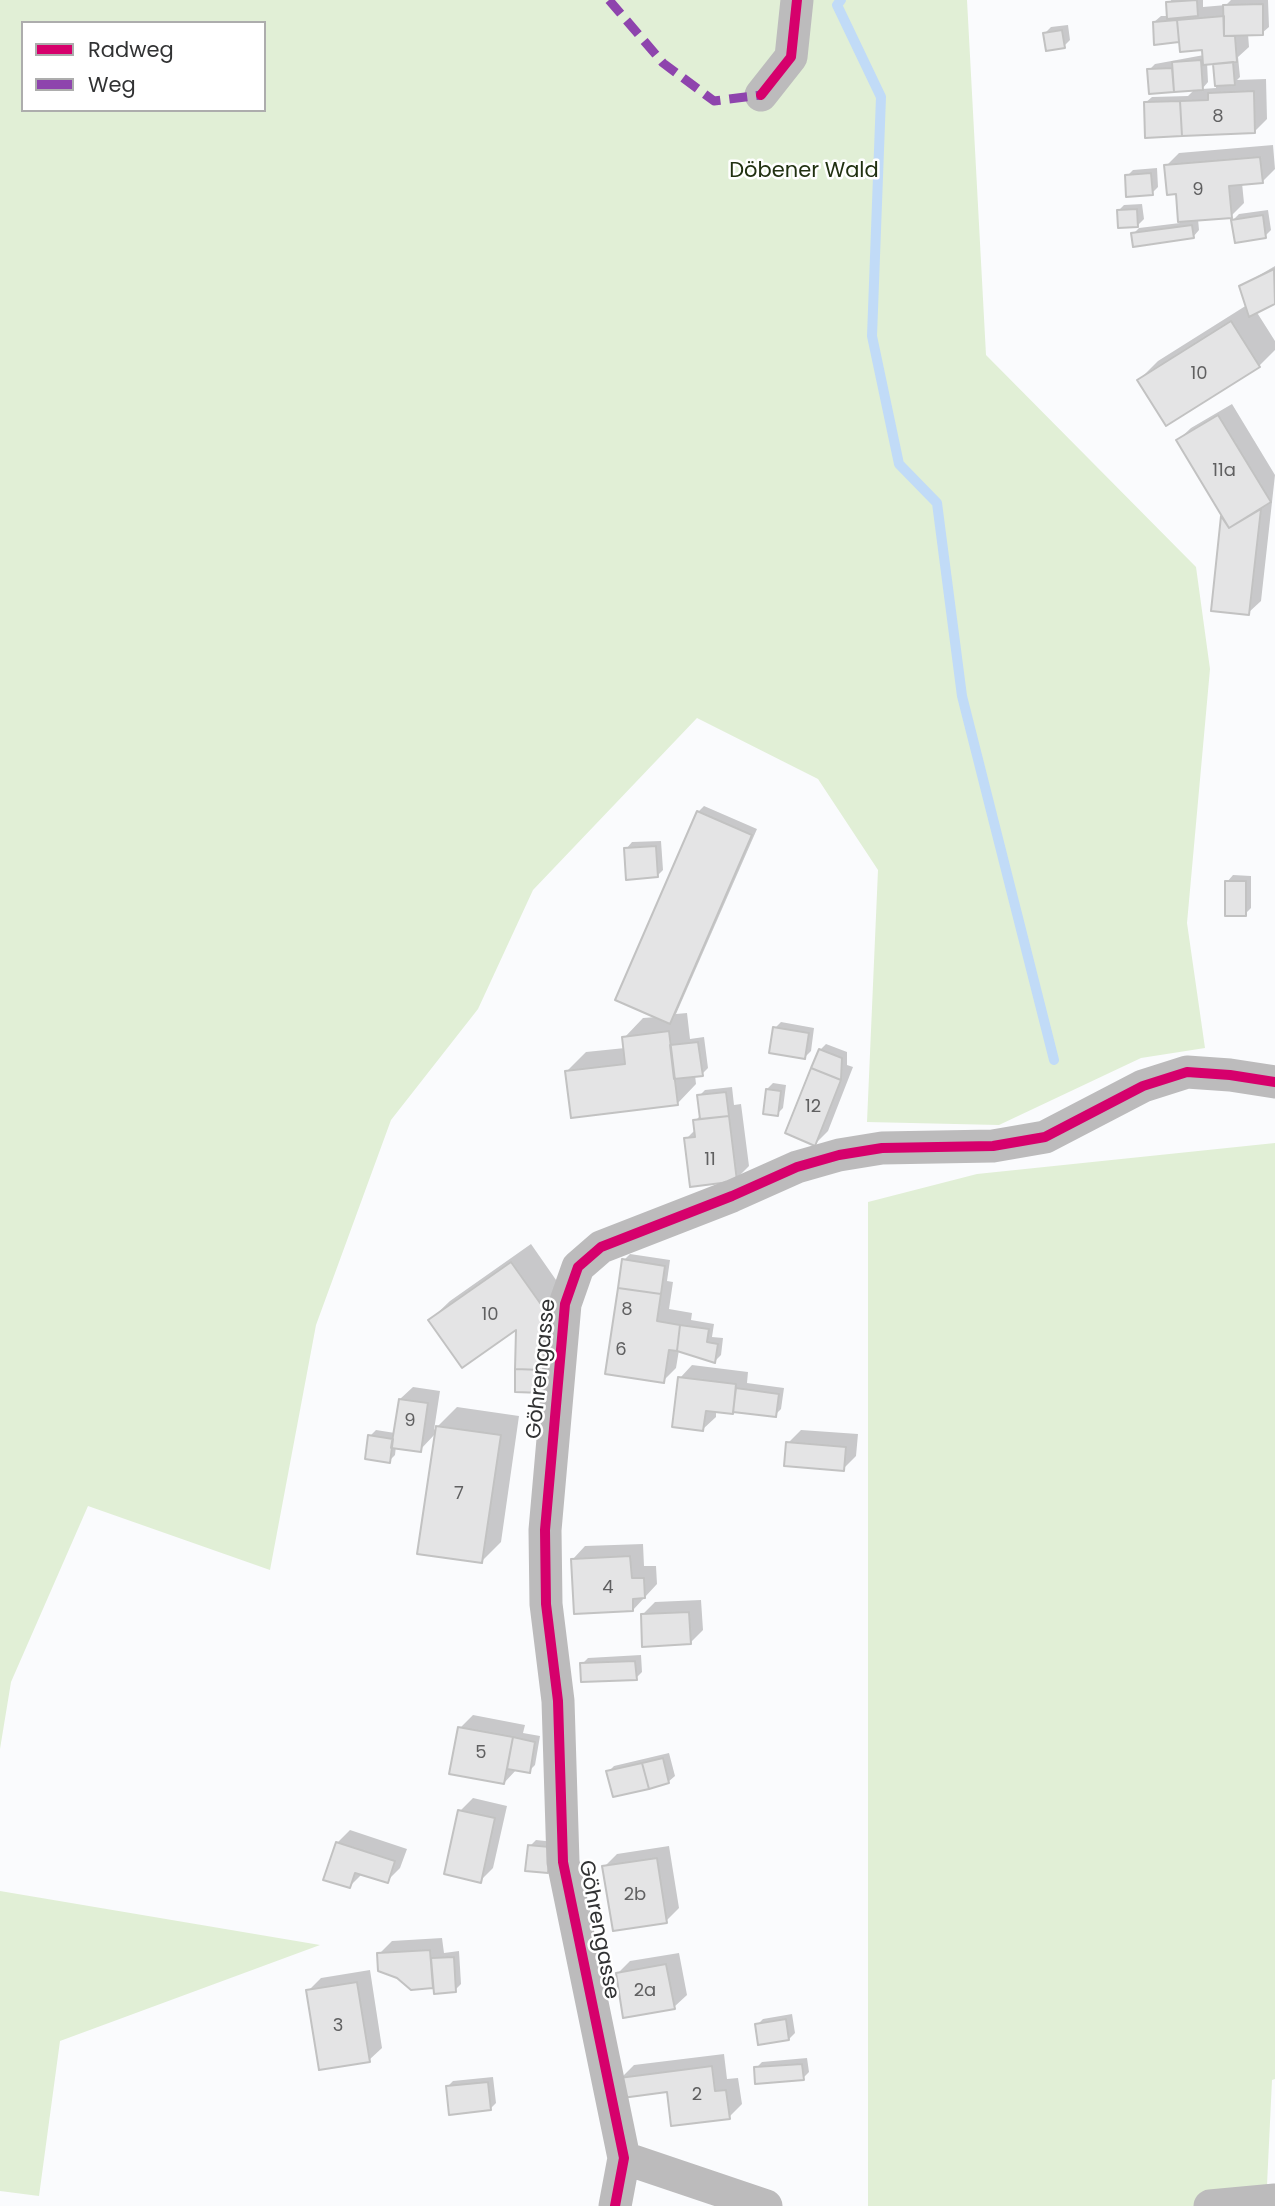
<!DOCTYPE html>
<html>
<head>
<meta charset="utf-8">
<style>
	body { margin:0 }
	#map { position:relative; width:1275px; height:2206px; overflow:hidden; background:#fafbfd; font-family:Poppins,sans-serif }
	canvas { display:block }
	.legend { position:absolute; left:21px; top:21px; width:245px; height:91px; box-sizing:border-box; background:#fff; border:2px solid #adadad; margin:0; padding:9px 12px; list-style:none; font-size:21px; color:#313233 }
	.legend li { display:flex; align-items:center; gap:14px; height:35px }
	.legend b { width:35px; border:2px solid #adadad }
</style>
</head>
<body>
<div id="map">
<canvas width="1275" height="2206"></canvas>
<ul class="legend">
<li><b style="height:9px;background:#d6006c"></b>Radweg</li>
<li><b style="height:9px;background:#8e44ad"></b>Weg</li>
</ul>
</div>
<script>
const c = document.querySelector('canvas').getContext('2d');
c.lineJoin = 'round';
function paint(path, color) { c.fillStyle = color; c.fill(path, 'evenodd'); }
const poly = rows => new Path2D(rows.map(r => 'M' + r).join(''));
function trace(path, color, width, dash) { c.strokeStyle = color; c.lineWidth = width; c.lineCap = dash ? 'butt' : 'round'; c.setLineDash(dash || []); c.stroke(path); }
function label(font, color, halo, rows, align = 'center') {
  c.font = font + ' Poppins,sans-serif'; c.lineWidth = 5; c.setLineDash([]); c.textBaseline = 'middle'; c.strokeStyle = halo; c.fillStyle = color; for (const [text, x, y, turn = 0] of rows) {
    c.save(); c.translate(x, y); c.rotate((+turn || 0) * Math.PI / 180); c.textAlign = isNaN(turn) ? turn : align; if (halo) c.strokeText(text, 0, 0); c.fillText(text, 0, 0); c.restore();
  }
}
const green = poly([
	[0,0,967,0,986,355,1196,567,1210,669,1187,923,1205,1048,1141,1058,999,1125,867,1122,878,870,818,779,697,718,533,890,478,1009,391,1120,316,1325,270,1570,88,1506,11,1682,0,1749],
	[23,23,264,23,264,110,23,110],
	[1275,1143,1275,2079,1272,2080,1266,2206,868,2206,868,1202,977,1174],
	[0,1891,320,1945,60,2041,39,2196,0,2191]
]);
const shadow = poly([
	[1171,0,1203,0,1203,7,1226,5,1231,0,1268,0,1269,27,1262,33,1248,34,1249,47,1238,57,1240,77,1237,80,1266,79,1267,119,1254,132,1145,103,1152,97,1188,96,1195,89,1150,92,1149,70,1155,64,1204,55,1203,48,1181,41,1156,43,1154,22,1161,16,1169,16],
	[1207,62,1214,62,1216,88,1202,89,1208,82],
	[1068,25,1070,40,1064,46,1045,33,1051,27],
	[1273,145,1275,169,1262,182,1242,183,1244,203,1231,216,1198,219,1199,230,1193,237,1133,234,1139,228,1180,223,1178,192,1166,166,1179,153],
	[1157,168,1158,187,1152,193,1127,176,1133,170],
	[1142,204,1144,219,1138,225,1118,211,1124,205],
	[1268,210,1271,230,1265,236,1233,220,1239,214],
	[1275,266,1275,302,1256,311,1275,341,1275,350,1259,366,1167,424,1139,380,1158,361,1247,305,1241,286],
	[1232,404,1275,475,1261,601,1248,613,1213,610,1223,515,1178,440,1191,428],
	[704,806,757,829,676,1014,687,1013,690,1039,704,1037,708,1068,702,1074,695,1075,696,1084,677,1104,567,1071,586,1052,625,1048,624,1038,643,1018,657,1017,698,812],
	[661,841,663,870,657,876,626,849,632,842],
	[1233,875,1251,876,1251,908,1245,914,1227,882],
	[781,1022,814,1028,811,1051,805,1057,775,1028],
	[826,1044,847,1052,847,1065,853,1067,828,1131,815,1144,820,1050],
	[773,1083,786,1085,783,1108,777,1114,767,1089],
	[732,1087,734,1105,741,1104,749,1166,736,1179,686,1139,696,1129,695,1121,701,1115,699,1096,705,1090],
	[531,1244,563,1290,548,1385,518,1326,430,1320,450,1301],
	[630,1254,670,1260,667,1281,673,1282,669,1309,692,1313,691,1320,714,1324,712,1337,723,1338,721,1355,715,1361,679,1350,676,1368,663,1381,624,1260],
	[692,1365,748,1372,747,1383,784,1388,781,1409,775,1415,716,1410,716,1417,703,1429,680,1378],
	[413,1387,440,1391,434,1430,457,1407,519,1416,501,1542,481,1562,436,1433,420,1450,396,1446,395,1455,389,1461,370,1436,376,1430,395,1433,400,1399],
	[801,1430,858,1434,856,1456,843,1469,788,1443],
	[643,1544,644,1566,656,1566,657,1584,633,1610,573,1559,585,1546],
	[701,1600,703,1630,690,1643,642,1615,655,1602],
	[641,1655,642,1672,636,1678,582,1664,588,1658],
	[473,1715,525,1725,523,1733,540,1736,535,1765,529,1771,517,1769,504,1783,460,1728],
	[669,1753,675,1776,668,1782,608,1772,614,1766],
	[473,1798,507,1806,493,1868,480,1881,460,1811],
	[350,1830,407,1849,400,1868,387,1881,362,1874,349,1887,337,1843],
	[536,1840,555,1842,553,1865,530,1846],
	[669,1846,679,1908,666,1921,604,1867,617,1854],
	[442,1938,444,1953,459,1951,461,1984,455,1990,435,1986,411,1988,379,1954,392,1941],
	[679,1953,687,1995,674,2007,617,1974,630,1961],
	[370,1970,382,2048,369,2060,308,1991,321,1978],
	[792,2014,795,2033,789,2039,757,2025,763,2019],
	[724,2054,727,2079,738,2078,742,2104,729,2117,668,2090,621,2078,634,2065],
	[807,2058,809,2072,803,2078,756,2068,762,2062],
	[493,2077,496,2103,490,2109,447,2087,453,2081]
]);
const stream = poly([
	[841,0,837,5,881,97,872,336,899,464,937,503,962,696,1054,1060]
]);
const building = poly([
	[1197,0,1198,16,1167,19,1166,2,1197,0],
	[1263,4,1263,35,1224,36,1223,5,1263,4],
	[1224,16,1224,36,1235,36,1237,62,1203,65,1202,50,1180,52,1177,20,1224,16],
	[1177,20,1179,42,1154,45,1153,22,1177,20],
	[1062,30,1065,48,1046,51,1043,33,1062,30],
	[1201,60,1203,90,1174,92,1172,62,1201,60],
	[1233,62,1235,85,1215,86,1213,64,1233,62],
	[1172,68,1174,92,1149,94,1147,69,1172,68],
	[1254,91,1255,133,1182,136,1180,101,1208,100,1208,93,1254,91],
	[1180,101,1182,136,1145,138,1144,102,1180,101],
	[1260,157,1263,183,1229,186,1232,218,1178,222,1176,194,1167,195,1164,165,1260,157],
	[1151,173,1153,195,1126,197,1125,175,1151,173],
	[1137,209,1138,227,1118,228,1117,210,1137,209],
	[1263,215,1266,238,1235,243,1231,220,1263,215],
	[1192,225,1194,238,1133,247,1131,233,1192,225],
	[1274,269,1275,304,1249,317,1239,286,1274,269],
	[1231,321,1260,367,1166,426,1137,380,1231,321],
	[1218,415,1271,502,1229,528,1176,440,1218,415],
	[1261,509,1249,615,1211,611,1221,516,1229,528,1261,509],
	[697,811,752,835,670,1024,615,1000,697,811],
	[656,846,658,877,626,880,624,848,656,846],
	[1225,881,1246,881,1246,916,1225,916,1225,881],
	[773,1027,809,1033,805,1059,769,1053,773,1027],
	[669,1031,678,1105,571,1118,565,1071,625,1064,622,1037,669,1031],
	[698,1042,703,1076,674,1079,670,1045,698,1042],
	[819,1049,842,1058,841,1080,811,1068,819,1049],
	[811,1068,841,1080,815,1146,785,1133,811,1068],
	[766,1089,781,1091,778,1116,763,1114,766,1089],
	[726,1092,729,1116,700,1119,697,1095,726,1092],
	[729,1116,737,1181,690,1187,684,1138,695,1137,693,1120,729,1116],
	[622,1259,665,1266,661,1294,618,1288,622,1259],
	[511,1262,545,1310,543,1370,515,1369,516,1330,462,1368,428,1320,511,1262],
	[618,1288,661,1294,657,1321,680,1325,677,1351,669,1350,664,1383,605,1374,618,1288],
	[680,1325,709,1329,707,1342,718,1344,715,1363,677,1351,680,1325],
	[515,1369,543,1370,543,1393,515,1392,515,1369],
	[678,1377,736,1384,733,1414,706,1411,703,1431,672,1427,678,1377],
	[736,1388,779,1394,776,1417,733,1412,736,1388],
	[399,1399,428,1403,421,1452,391,1448,399,1399],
	[436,1426,501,1435,482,1563,417,1554,436,1426],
	[368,1435,393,1439,390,1463,365,1459,368,1435],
	[786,1442,846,1447,844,1471,784,1466,786,1442],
	[630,1556,632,1578,644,1578,645,1598,633,1599,633,1611,574,1614,571,1559,630,1556],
	[689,1612,691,1644,642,1647,641,1614,689,1612],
	[635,1661,637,1680,581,1682,580,1663,635,1661],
	[458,1727,513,1737,504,1784,449,1774,458,1727],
	[513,1737,535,1742,530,1773,507,1769,513,1737],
	[663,1758,669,1783,649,1789,642,1763,663,1758],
	[642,1763,649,1789,613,1797,606,1771,642,1763],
	[458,1810,495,1818,481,1883,444,1874,458,1810],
	[336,1842,395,1861,388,1883,355,1873,350,1888,323,1880,336,1842],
	[528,1845,550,1847,548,1873,525,1871,528,1845],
	[657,1858,667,1923,613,1931,602,1866,657,1858],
	[430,1950,433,1988,411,1990,397,1978,378,1971,377,1953,430,1950],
	[454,1957,456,1992,434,1994,431,1958,454,1957],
	[666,1964,675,2009,623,2018,616,1973,666,1964],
	[357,1982,370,2062,319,2070,306,1990,357,1982],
	[786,2019,789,2040,758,2045,755,2024,786,2019],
	[802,2064,804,2080,755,2084,754,2067,802,2064],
	[712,2066,715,2091,726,2090,730,2119,671,2126,667,2092,622,2098,619,2078,712,2066],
	[488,2082,491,2110,449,2115,446,2086,488,2082]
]);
const minor = poly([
	[761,95,791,57,797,0],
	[624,2158,766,2206],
	[615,2206,624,2158,563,1862,558,1701,546,1604,545,1530,565,1304,578,1267,601,1247,732,1196,797,1167,839,1155,882,1148,993,1146,1045,1137,1143,1086,1187,1072,1230,1075,1275,1082],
	[1210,2206,1275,2200]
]);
const quiet = poly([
	[609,0,663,63,714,101,761,95]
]);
const cycleway = poly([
	[761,95,791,57,797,0],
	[615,2206,624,2158,563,1862,558,1701,546,1604,545,1530,565,1304,578,1267,601,1247,732,1196,797,1167,839,1155,882,1148,993,1146,1045,1137,1143,1086,1187,1072,1230,1075,1275,1082]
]);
const numberNames = [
	["8",1218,117],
	["9",1198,190],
	["10",1199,374],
	["11a",1224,471],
	["12",813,1107],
	["11",710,1160],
	["8",627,1310],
	["10",490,1315],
	["6",621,1350],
	["9",410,1421],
	["7",459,1494],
	["4",608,1588],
	["5",481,1753],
	["2b",635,1895],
	["2a",645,1991],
	["3",338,2026],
	["2",697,2095]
];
const parkNames = [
	["Döbener Wald",804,172]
];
const streetNames = [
	["Göhrengasse",542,1369,-84],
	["Göhrengasse",598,1930,79]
];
paint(green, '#e1efd6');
paint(shadow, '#0003');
trace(stream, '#c1dbf7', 10);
paint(building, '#e4e4e5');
trace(building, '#c2c2c2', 2);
trace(minor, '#bcbbbc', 33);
trace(quiet, '#8e44ad', 9, [18, 9]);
trace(cycleway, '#d6006c', 10);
label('18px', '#606061', null, numberNames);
label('21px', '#213111', '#fff', parkNames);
label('21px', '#313233', '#fff', streetNames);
</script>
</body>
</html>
